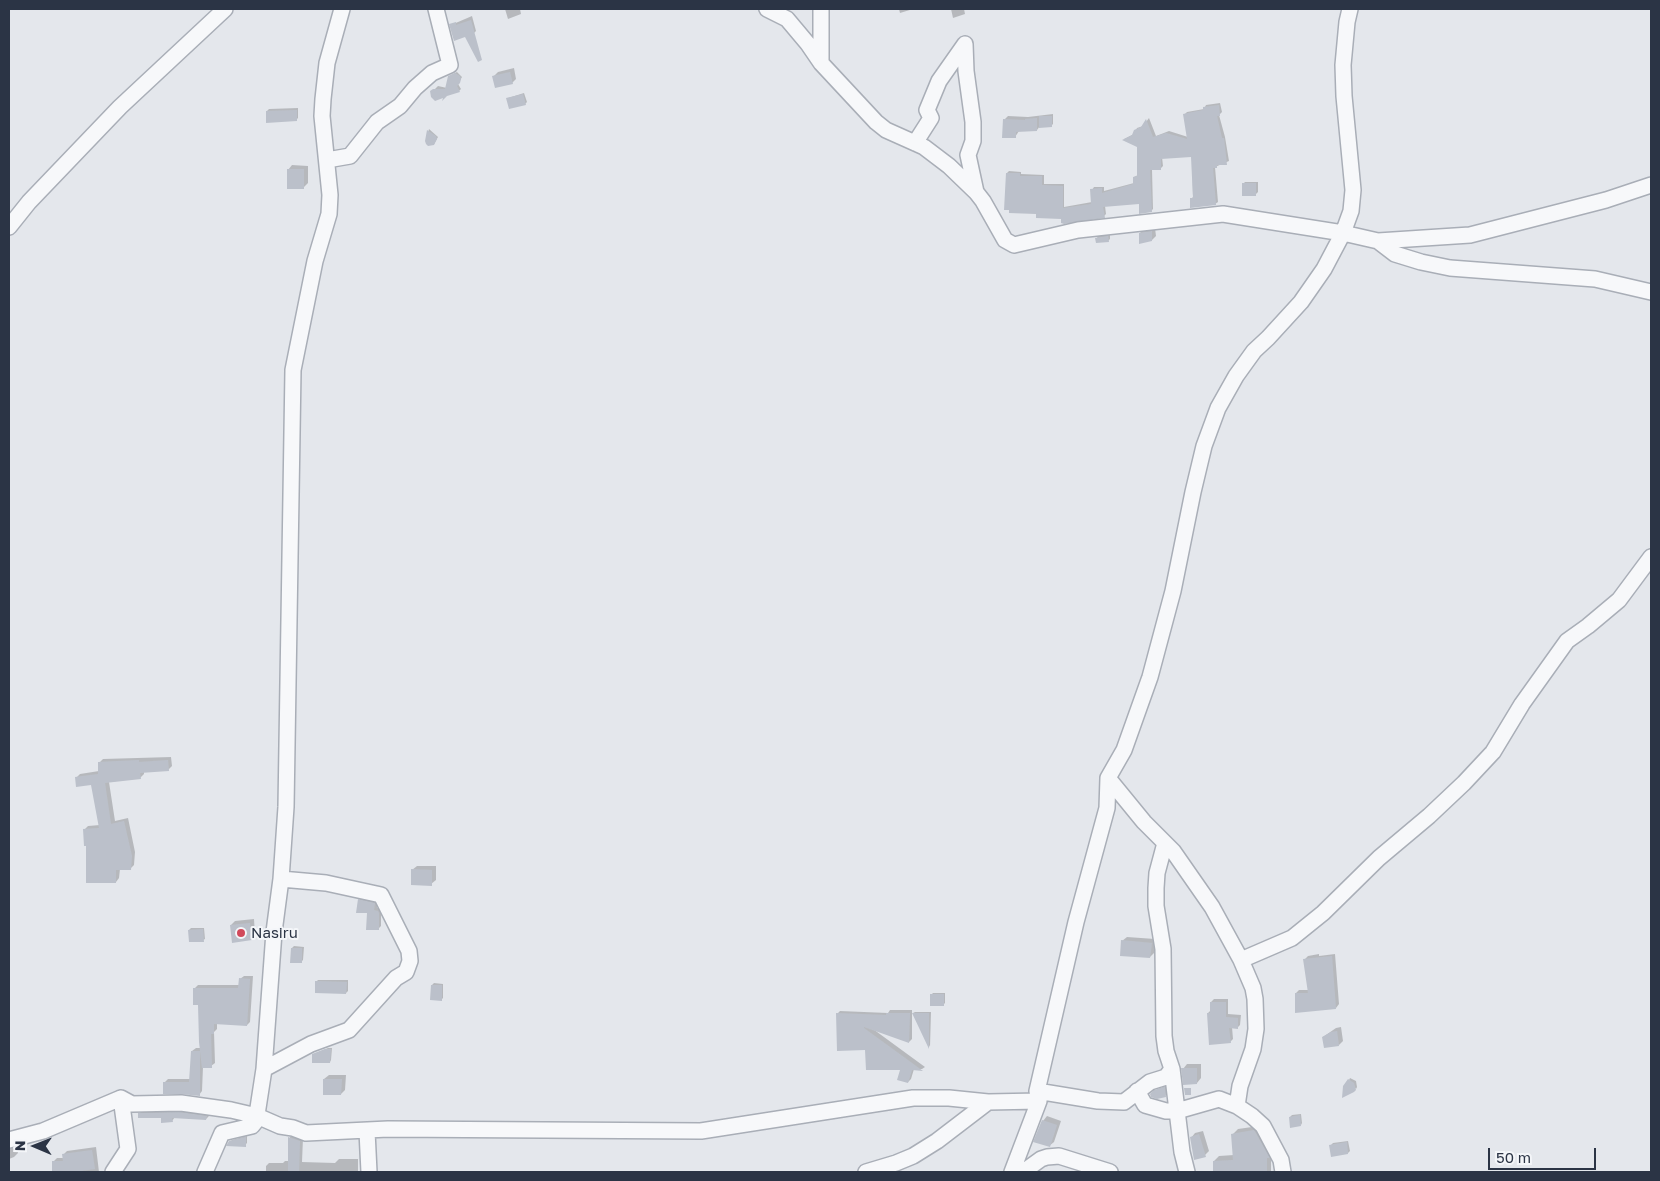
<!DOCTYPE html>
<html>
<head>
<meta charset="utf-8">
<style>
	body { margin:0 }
	#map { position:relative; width:1660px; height:1181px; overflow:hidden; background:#e4e7ec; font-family:"Golos Text",sans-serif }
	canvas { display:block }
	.frame { position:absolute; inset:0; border:10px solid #2b3445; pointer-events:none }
	.north { position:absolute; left:10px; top:1121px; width:50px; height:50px; -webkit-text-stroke:4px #f4f6f9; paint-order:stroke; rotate:271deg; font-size:14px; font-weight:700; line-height:20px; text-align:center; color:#2b3445 }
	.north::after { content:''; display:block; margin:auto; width:18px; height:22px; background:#2b3445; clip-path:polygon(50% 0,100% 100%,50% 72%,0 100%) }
	.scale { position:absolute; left:1488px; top:1148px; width:108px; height:22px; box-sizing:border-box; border:2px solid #2b3445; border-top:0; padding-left:6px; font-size:15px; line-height:18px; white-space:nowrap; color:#2b3445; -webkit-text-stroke:4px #f4f6f9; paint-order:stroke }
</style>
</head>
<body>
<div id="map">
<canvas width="1660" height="1181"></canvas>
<div class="frame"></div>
<div class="north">N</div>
<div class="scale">50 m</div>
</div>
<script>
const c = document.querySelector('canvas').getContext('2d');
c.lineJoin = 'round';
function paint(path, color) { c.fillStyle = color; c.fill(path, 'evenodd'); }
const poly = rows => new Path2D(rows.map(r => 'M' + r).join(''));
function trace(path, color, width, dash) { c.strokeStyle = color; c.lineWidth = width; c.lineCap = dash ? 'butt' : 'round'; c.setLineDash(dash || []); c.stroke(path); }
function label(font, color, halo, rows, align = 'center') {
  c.font = font + ' "Golos Text",sans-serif'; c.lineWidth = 4; c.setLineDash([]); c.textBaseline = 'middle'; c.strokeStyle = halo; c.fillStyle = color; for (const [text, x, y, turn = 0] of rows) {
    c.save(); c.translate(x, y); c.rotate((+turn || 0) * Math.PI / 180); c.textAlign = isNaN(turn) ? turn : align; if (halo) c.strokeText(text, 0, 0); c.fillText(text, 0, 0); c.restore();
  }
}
const shadow = poly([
	[505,9,520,9,521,14,508,19],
	[899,9,913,9,900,13],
	[951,9,964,9,965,14,953,18],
	[472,16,476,31,474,33,451,25],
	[514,68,516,79,512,83,494,76,498,72],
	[457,72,462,77,458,84,461,89,459,91,434,90,438,86,447,88,451,75],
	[524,93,527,102,525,104,508,98],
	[1220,103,1222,112,1219,115,1225,137,1229,161,1215,167,1218,202,1215,204,1191,199,1193,197,1192,156,1162,157,1163,166,1160,169,1152,169,1153,209,1151,211,1140,203,1105,206,1106,214,1104,216,1062,217,1037,213,1007,173,1009,171,1021,172,1021,174,1044,175,1044,184,1064,184,1064,207,1092,202,1092,190,1094,187,1104,187,1104,191,1134,183,1134,177,1138,175,1138,147,1124,139,1134,134,1137,128,1143,126,1149,118,1156,136,1169,131,1188,137,1185,114,1187,112,1204,109,1206,105],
	[298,108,298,118,296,120,267,111,269,109],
	[1053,114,1053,124,1051,126,1040,126,1037,130,1019,131,1015,137,1004,120,1008,116,1028,117],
	[429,129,438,137,434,144,426,141],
	[292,165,308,166,308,183,304,187,288,170],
	[1245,182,1258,182,1258,192,1256,194,1243,184],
	[1155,228,1156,236,1152,240,1140,233,1144,229],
	[1110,235,1110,239,1108,241,1097,238,1098,236],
	[171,757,172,766,168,770,144,772,144,774,140,778,109,782,115,821,128,818,135,852,134,865,130,869,120,869,119,878,116,882,88,845,84,830,88,826,100,825,92,784,76,778,80,774,99,771,99,763,103,759],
	[417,866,436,866,436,880,431,884,412,870],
	[362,897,378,901,377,908,381,908,381,926,378,929,359,900],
	[254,919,255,935,251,939,231,925,235,921],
	[191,928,204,928,205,939,203,940,189,930],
	[1127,937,1155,939,1154,953,1150,957,1122,941],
	[294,946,304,947,303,960,301,962,292,948],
	[1319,954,1319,956,1335,954,1339,1004,1336,1008,1296,993,1299,990,1309,990,1305,959,1308,956],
	[244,976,253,976,250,1022,247,1025,217,1023,217,1029,214,1032,215,1063,211,1066,203,1067,202,1091,199,1095,164,1083,168,1079,190,1079,192,1051,196,1048,201,1048,199,1004,194,989,198,985,240,985,240,979],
	[318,980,348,980,348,991,346,993,316,982],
	[434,983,443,984,443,998,441,1000,432,985],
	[933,993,945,993,945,1003,943,1005,932,994],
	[1214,999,1228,999,1228,1014,1241,1015,1240,1025,1237,1028,1232,1027,1233,1039,1230,1042,1208,1013,1211,1010,1211,1002],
	[890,1010,912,1010,912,1039,909,1042,873,1029,925,1067,922,1069,914,1069,911,1079,908,1082,902,1069,866,1049,837,1014,840,1011,888,1013],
	[915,1012,931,1012,930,1047,913,1013],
	[1341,1027,1343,1041,1339,1045,1323,1037,1336,1028],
	[328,1048,332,1048,331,1060,330,1062,314,1054],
	[1187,1064,1201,1064,1201,1078,1197,1083,1183,1069],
	[329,1075,346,1075,345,1090,341,1094,324,1079],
	[1350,1078,1356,1081,1357,1087,1356,1089,1349,1080],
	[1166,1086,1167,1094,1165,1096,1151,1094,1158,1089],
	[184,1110,209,1113,209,1116,206,1119,175,1117,172,1121,162,1117,139,1114,142,1111],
	[1301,1114,1302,1123,1301,1125,1290,1117,1292,1115],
	[1047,1116,1061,1121,1054,1142,1049,1146,1043,1121],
	[1259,1126,1271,1155,1271,1172,1214,1172,1214,1161,1219,1156,1234,1155,1233,1134,1238,1129],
	[1203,1131,1209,1151,1205,1155,1191,1138,1195,1133],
	[293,1134,303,1138,302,1162,335,1163,339,1159,358,1159,358,1172,239,1172,240,1171,266,1171,266,1166,269,1163,283,1163,285,1161,289,1161,290,1137],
	[247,1136,247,1143,245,1145,230,1142,232,1140],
	[1348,1141,1350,1151,1348,1153,1331,1145,1333,1143],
	[9,1143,17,1145,18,1153,14,1157,9,1159],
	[96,1147,99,1172,53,1171,53,1162,57,1158,64,1158,63,1155,67,1151]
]);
const building = poly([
	[471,20,482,60,478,62,465,37,454,41,449,24,456,22,456,25],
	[510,72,513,84,495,88,492,76],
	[455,73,460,76,461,79,460,83,457,86,460,92,447,96,442,101,443,98,435,101,431,97,430,91,433,89,445,89,448,76],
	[523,94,526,105,509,109,506,98],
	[1219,105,1220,116,1217,116,1222,138,1224,138,1227,165,1217,165,1217,168,1213,168,1216,205,1190,208,1190,198,1193,198,1191,157,1161,159,1161,170,1150,170,1152,212,1139,214,1139,204,1103,207,1105,218,1064,224,1061,223,1061,219,1036,218,1036,214,1009,213,1009,210,1004,210,1006,173,1020,173,1020,176,1042,176,1042,185,1063,186,1063,208,1091,204,1090,189,1102,188,1102,193,1133,184,1133,177,1137,176,1137,147,1122,140,1132,135,1134,130,1141,127,1146,119,1153,137,1166,133,1187,139,1183,114,1203,110,1203,107],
	[297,110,297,121,266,123,266,111],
	[1039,116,1052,116,1052,127,1039,128],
	[1037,118,1037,131,1016,132,1016,138,1002,138,1003,119,1025,120,1025,119],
	[427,130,436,136,437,139,434,145,428,146,426,144,425,141],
	[287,169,304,169,304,189,287,189],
	[1242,183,1256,183,1256,196,1242,196],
	[1152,231,1152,241,1139,244,1139,233],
	[1108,236,1109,242,1096,243,1095,238],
	[139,760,139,762,168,760,169,771,140,773,141,779,105,783,111,824,124,821,132,856,131,870,116,870,116,883,86,883,86,846,84,846,83,829,99,828,91,785,76,787,75,777,98,774,98,762],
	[411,869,432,870,432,886,411,885],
	[358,899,375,903,374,910,378,911,379,913,379,930,366,930,367,913,356,913],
	[250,923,252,940,232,943,230,925],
	[203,929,204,942,189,942,188,930],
	[1121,940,1152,943,1150,958,1120,956],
	[291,948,302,948,302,963,290,963],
	[1332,956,1336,1009,1295,1013,1295,993,1308,993,1303,959],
	[239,978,250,979,247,1026,214,1024,214,1034,211,1034,212,1068,202,1068,199,1042,198,1005,193,1005,193,988,238,988],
	[315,981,347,982,346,994,315,993],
	[431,985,442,985,442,1001,430,1000],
	[930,994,944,994,944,1006,930,1006],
	[1210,1002,1226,1002,1226,1017,1238,1018,1238,1029,1229,1028,1231,1043,1209,1045,1207,1013,1210,1013],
	[836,1013,886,1015,886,1013,910,1013,909,1043,864,1027,864,1028,923,1071,912,1070,908,1083,897,1080,900,1070,866,1070,865,1050,837,1051],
	[912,1013,929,1013,929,1049],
	[1337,1031,1339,1046,1324,1048,1322,1037,1331,1032],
	[325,1049,331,1049,330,1063,312,1063,312,1054],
	[191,1051,200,1051,200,1096,181,1094,163,1094,163,1082,189,1082],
	[1181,1068,1197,1068,1197,1084,1183,1085],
	[323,1079,342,1079,341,1095,323,1095],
	[1348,1079,1354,1083,1356,1090,1354,1092,1342,1098,1343,1086],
	[1165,1087,1166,1097,1157,1099,1151,1097,1150,1094,1154,1090],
	[1184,1088,1191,1088,1191,1095,1185,1095],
	[180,1112,207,1116,206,1120,172,1118,173,1122,161,1123,161,1118,138,1118,138,1113],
	[1300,1115,1301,1126,1290,1128,1289,1117],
	[1042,1120,1057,1125,1050,1147,1033,1142],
	[1254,1130,1270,1158,1267,1158,1267,1172,1213,1172,1213,1161,1233,1160,1231,1134],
	[1199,1134,1206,1157,1194,1160,1190,1137],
	[246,1137,246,1147,226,1146,229,1141],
	[288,1137,300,1141,299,1172,288,1172],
	[1347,1142,1348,1154,1331,1157,1329,1145],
	[92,1150,95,1169,74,1172,52,1172,52,1161,63,1161,62,1154]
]);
const minor = poly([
	[767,9,787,19,808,44,821,63,876,122,886,130,924,147,949,166,976,192,983,201,1005,240,1014,245,1078,230,1223,214,1343,233,1378,241,1395,254,1421,262,1450,268,1595,279,1651,292],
	[821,63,821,9],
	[915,143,931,118,927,110,939,81,965,44,966,71,973,122,973,141,968,155,976,192],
	[327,160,350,156,377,122,400,106,415,88,432,73,450,65,436,9],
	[9,227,29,202,120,107,225,9],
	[1378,241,1470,235,1606,200,1651,185],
	[1108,778,1144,822,1165,843,1157,873,1156,888,1156,906,1163,949,1164,1036,1166,1051,1172,1069,1182,1152,1187,1172],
	[1165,843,1173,851,1212,907,1241,960,1253,988,1255,999,1256,1029,1253,1049,1240,1086,1237,1106],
	[1241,960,1292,938,1323,913,1379,858,1429,816,1464,783,1493,752,1522,704,1567,641,1588,626,1619,600,1651,557],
	[264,1069,311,1044,349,1030,396,978,406,972,410,961,409,951,381,895,326,883,281,879],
	[1037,1091,1098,1101,1124,1102,1150,1082,1166,1077,1172,1069],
	[1137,1091,1145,1105,1166,1111,1177,1111,1219,1099,1237,1106,1252,1116,1263,1126,1281,1160,1283,1172],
	[367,1131,369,1172],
	[9,1140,43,1131,121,1098,132,1104,181,1103,231,1110,257,1116,280,1126,293,1128,306,1133,388,1129,701,1131,913,1098,949,1098,988,1102,1039,1101],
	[113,1172,128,1149,121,1098],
	[205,1172,222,1133,252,1126,256,1121,264,1069,274,932,281,879,286,807,293,370,315,261,329,214,330,195,322,116,323,99,327,63,342,9],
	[866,1172,896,1163,913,1156,937,1141,988,1102],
	[1012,1172,1039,1101,1037,1091,1076,922,1107,808,1108,778,1124,750,1150,677,1173,591,1193,492,1204,446,1218,408,1236,376,1254,351,1268,338,1301,302,1324,269,1343,233,1351,211,1353,190,1344,96,1343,65,1347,22,1350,9],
	[1023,1172,1041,1159,1047,1157,1059,1156,1110,1172]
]);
const markers = [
	[241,933,5,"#d1495b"]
];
const poiNames = [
	["Nasiru",251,933]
];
paint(shadow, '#0003');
paint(building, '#bbc0ca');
trace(minor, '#a9aeb7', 18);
trace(minor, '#f7f8fa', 15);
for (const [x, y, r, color] of markers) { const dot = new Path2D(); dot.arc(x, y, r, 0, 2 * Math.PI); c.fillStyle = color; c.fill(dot); trace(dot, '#f4f6f9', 2); }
label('15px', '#2b3445', '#f4f6f9', poiNames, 'left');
</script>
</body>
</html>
